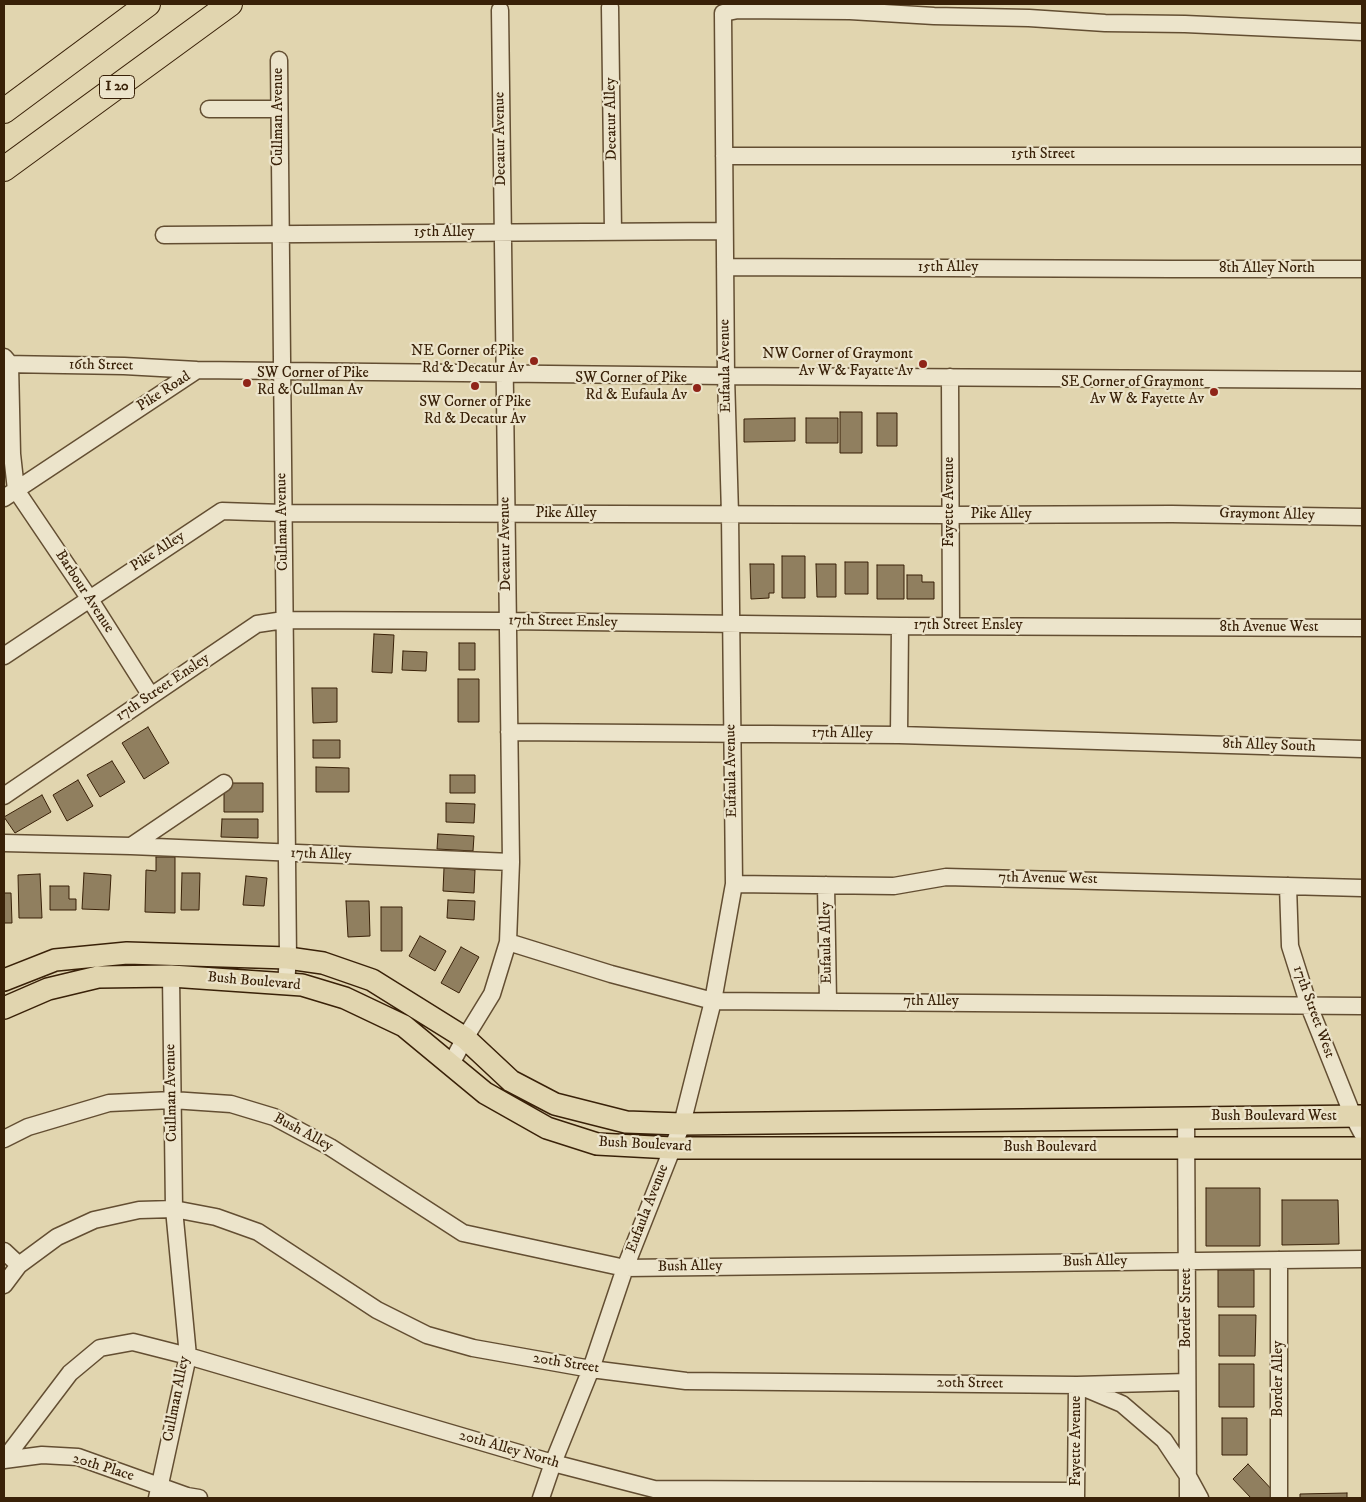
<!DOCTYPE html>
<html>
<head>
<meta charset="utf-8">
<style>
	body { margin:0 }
	#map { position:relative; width:1366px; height:1502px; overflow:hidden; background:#e1d5af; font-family:"IM FELL DW Pica",serif }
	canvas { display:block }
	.frame { position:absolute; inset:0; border:5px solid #392108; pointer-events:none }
</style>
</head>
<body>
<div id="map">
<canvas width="1366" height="1502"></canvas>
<div class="frame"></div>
</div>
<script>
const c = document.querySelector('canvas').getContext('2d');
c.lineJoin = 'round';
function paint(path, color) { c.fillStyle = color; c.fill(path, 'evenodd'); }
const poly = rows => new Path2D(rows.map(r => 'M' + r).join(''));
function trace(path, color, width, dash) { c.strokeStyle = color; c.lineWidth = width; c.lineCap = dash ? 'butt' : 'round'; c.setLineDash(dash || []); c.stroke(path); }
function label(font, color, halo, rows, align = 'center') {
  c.font = font + ' "IM FELL DW Pica",serif'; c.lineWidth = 4.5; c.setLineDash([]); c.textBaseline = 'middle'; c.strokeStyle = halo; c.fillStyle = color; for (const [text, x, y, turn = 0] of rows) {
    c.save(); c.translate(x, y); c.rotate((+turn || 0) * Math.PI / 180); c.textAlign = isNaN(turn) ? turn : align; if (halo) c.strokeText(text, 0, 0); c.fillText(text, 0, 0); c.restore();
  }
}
const building = poly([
	[840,412,862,412,862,453,840,453,840,412],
	[877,413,897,413,897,446,877,446,877,413],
	[795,418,795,441,744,442,744,419,795,418],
	[806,418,838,418,838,443,806,443,806,418],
	[782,556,805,556,805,598,782,598,782,556],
	[845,562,868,562,868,594,845,594,845,562],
	[750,564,774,564,774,593,769,593,769,598,751,599,750,564],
	[816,564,836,564,836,597,817,597,816,564],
	[877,565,904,565,904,599,877,599,877,565],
	[907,575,922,575,922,582,934,582,934,599,907,599,907,575],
	[374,634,394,635,392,673,372,672,374,634],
	[459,643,475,643,475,670,459,670,459,643],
	[403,651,427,652,426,671,402,670,403,651],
	[458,679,479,679,479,722,458,722,458,679],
	[312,688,337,688,337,722,313,723,312,688],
	[148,727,169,763,144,779,122,743,148,727],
	[313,740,340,740,340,758,313,758,313,740],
	[112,761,125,782,100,797,87,775,112,761],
	[316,767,349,768,349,792,316,792,316,767],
	[450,775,475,775,475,793,450,793,450,775],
	[78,780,93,806,67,821,53,795,78,780],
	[224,783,263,783,263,812,224,812,224,783],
	[42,795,51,812,15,833,4,817,42,795],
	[446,803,475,804,474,823,446,822,446,803],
	[222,819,258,819,258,838,221,837,222,819],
	[438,834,474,836,473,851,437,849,438,834],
	[156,857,175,857,175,913,145,912,146,870,156,871,156,857],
	[444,868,475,870,474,893,443,891,444,868],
	[84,873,111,875,109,910,82,909,84,873],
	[182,873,200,873,199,910,181,910,182,873],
	[40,874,42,918,19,918,18,875,40,874],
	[246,876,267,878,264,906,243,905,246,876],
	[50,886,69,886,69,899,76,899,76,910,50,910,50,886],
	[4,893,11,893,12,923,4,923,4,893],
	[448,900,475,901,474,920,447,918,448,900],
	[346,901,369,901,370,936,348,937,346,901],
	[381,907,402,907,402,951,381,951,381,907],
	[420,936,446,951,435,971,409,956,420,936],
	[461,947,479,957,459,993,441,983,461,947],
	[1206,1188,1260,1188,1260,1246,1206,1246,1206,1188],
	[1282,1200,1338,1200,1339,1244,1282,1245,1282,1200],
	[1218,1270,1254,1270,1254,1307,1218,1307,1218,1270],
	[1219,1315,1256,1315,1255,1356,1219,1356,1219,1315],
	[1219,1364,1254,1364,1254,1407,1219,1407,1219,1364],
	[1222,1418,1247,1418,1247,1455,1222,1455,1222,1418],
	[1248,1464,1275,1493,1269,1498,1251,1498,1233,1479,1248,1464],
	[1347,1493,1347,1498,1300,1498,1300,1494,1347,1493]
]);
const minor = poly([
	[610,7,613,232],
	[279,60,288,958,286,984],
	[209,109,278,109],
	[724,156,1362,156],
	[164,235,724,231],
	[725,267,1172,269,1362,269],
	[4,357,10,364,12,454,16,490,89,598,151,696],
	[4,364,124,366,197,370,726,376,1362,380],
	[950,377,951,626],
	[4,498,197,370],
	[4,656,222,511,283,513,950,515,1172,514,1362,517],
	[509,732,899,735,1362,749],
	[899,735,900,626],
	[4,796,257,624,284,620,507,621,900,626,1362,628],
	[4,843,131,846,224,783],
	[131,846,511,862],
	[734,884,894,886,946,877,1362,888],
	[826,885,828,1001],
	[1288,886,1290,946,1309,1006,1353,1116,1362,1133],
	[508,942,611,974,713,1001,1362,1006],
	[451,1064,465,1038,492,994,508,942,511,862,500,10],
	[1186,1117,1188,1498],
	[4,1139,28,1127,109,1103,172,1100,231,1104,274,1117,330,1147,463,1233,625,1268,1362,1259],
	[4,1251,19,1265],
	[1279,1260,1279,1498],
	[4,1285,19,1265,57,1237,94,1220,139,1210,174,1209,216,1217,258,1232,377,1310,427,1335,473,1348,591,1369,686,1381,1077,1385,1187,1382],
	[4,1460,70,1373,100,1348,133,1342,188,1356,553,1463,654,1489,1076,1491],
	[4,1460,42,1455,78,1457,187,1496,199,1498],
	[157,1498,188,1356,174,1209,171,976],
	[541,1498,553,1463,591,1369,625,1268,682,1124,713,1001,734,884,730,514,726,376,723,13,738,10,850,11,934,16,1029,18,1105,23,1185,24,1362,32],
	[1076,1498,1077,1385,1122,1404,1164,1440,1188,1476,1200,1498]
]);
const major = poly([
	[4,980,55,960,127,953,288,958,323,963,372,980,465,1038,511,1081,555,1104,626,1122,682,1124,1362,1116],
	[4,1008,48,989,98,977,171,976,302,985,345,998,404,1026,485,1093,547,1128,597,1144,672,1148,1362,1148]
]);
const highway = poly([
	[4,111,148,4],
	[4,169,230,4]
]);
const markers = [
	[534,361,5,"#8f2418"],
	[923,364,5,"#8f2418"],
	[247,383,5,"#8f2418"],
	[475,386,5,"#8f2418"],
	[697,388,5,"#8f2418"],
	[1214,392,5,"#8f2418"]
];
const shields = [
	[117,87,35]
];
const shieldNames = [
	["I 20",117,87]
];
const streetNames = [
	["Cullman Avenue",279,117,-90],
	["Decatur Alley",612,119,-91],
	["Decatur Avenue",501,139,-91],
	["15th Street",1043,155],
	["15th Alley",444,233],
	["15th Alley",948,268],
	["8th Alley North",1267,269],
	["16th Street",101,366,1],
	["Eufaula Avenue",726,366,-91],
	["Pike Road",164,392,-33],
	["Fayette Avenue",950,502,-90],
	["Pike Alley",566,514],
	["Pike Alley",1001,515],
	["Graymont Alley",1267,515,1],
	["Cullman Avenue",283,522,-91],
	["Decatur Avenue",506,544,-91],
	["Pike Alley",158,552,-33],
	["Barbour Avenue",84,592,57],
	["17th Street Ensley",563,622,1],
	["17th Street Ensley",968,626],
	["8th Avenue West",1269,628],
	["17th Street Ensley",163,688,-34],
	["17th Alley",842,734,1],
	["8th Alley South",1269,746,2],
	["Eufaula Avenue",732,771,-91],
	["17th Alley",321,855,2],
	["7th Avenue West",1048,879,1],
	["Eufaula Alley",827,943,-91],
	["Bush Boulevard",254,982,5],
	["7th Alley",931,1002],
	["17th Street West",1313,1012,70],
	["Cullman Avenue",172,1093,-91],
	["Bush Boulevard West",1274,1117],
	["Bush Alley",303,1133,28],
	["Bush Boulevard",645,1145,3],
	["Bush Boulevard",1050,1148],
	["Eufaula Avenue",648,1209,-69],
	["Bush Alley",1095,1262,-1],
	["Bush Alley",690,1267,-1],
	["Border Street",1187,1308,-90],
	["20th Street",566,1364,9],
	["Border Alley",1279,1379,-90],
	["20th Street",970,1384,1],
	["Cullman Alley",177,1399,-79],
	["Fayette Avenue",1077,1441,-90],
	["20th Alley North",509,1450,16],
	["20th Place",103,1468,17]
];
const poiNames = [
	["NE Corner of Pike",524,352],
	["Rd & Decatur Av",524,369],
	["NW Corner of Graymont",913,355],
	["Av W & Fayatte Av",913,372],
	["SW Corner of Pike",257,374,"left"],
	["Rd & Cullman Av",257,391,"left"],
	["SW Corner of Pike",687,379],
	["Rd & Eufaula Av",687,396],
	["SE Corner of Graymont",1204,383],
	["Av W & Fayette Av",1204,400],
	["SW Corner of Pike",475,403,"center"],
	["Rd & Decatur Av",475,420,"center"]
];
paint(building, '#907f5f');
trace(building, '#392108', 1);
trace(minor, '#634e32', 19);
trace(major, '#392108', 24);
trace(highway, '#392108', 26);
trace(minor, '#ece4cb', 16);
trace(major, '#e1d5af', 21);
trace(highway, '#e1d5af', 24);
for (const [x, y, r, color] of markers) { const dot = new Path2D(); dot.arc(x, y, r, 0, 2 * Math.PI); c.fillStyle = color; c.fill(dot); trace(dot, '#ece4cb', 2); }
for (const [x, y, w] of shields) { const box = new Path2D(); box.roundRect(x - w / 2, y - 11.5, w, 23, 4); c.fillStyle = '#ece4cb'; c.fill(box); trace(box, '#392108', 1); }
label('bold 14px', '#392108', null, shieldNames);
label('15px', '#392108', '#ece4cb', streetNames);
label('15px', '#392108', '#ece4cb', poiNames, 'right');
</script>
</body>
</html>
